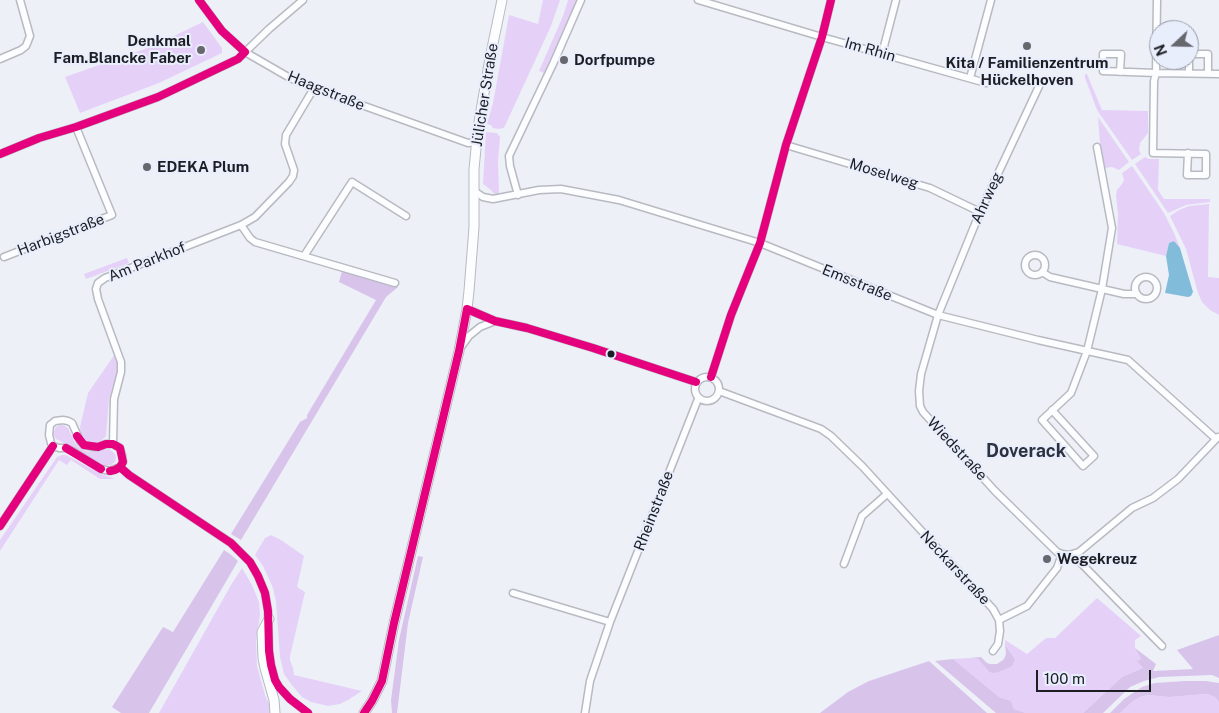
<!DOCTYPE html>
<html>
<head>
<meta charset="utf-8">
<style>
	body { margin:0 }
	#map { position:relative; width:1219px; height:713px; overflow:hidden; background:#eef0f8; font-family:"Public Sans",sans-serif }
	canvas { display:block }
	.north { position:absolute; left:1149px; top:20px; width:50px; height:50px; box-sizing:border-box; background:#e9eefd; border:1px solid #979ba6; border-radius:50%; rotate:249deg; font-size:14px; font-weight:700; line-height:20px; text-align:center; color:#1c1e24 }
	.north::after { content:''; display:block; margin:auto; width:18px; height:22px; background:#66686e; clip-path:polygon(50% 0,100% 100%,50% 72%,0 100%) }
	.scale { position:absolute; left:1036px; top:670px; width:115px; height:22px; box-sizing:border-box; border:2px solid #1c1e24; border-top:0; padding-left:6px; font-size:15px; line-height:18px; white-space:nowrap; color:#1c1e24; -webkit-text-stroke:4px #e9eefd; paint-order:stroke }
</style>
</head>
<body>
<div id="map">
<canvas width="1219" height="713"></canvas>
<div class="north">N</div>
<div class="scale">100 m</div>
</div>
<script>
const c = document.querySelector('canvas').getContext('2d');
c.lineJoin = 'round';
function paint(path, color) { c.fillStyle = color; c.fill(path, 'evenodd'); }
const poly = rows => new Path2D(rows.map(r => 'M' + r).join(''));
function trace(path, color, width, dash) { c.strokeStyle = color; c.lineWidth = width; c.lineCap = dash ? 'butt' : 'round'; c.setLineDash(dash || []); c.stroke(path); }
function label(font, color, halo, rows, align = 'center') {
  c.font = font + ' "Public Sans",sans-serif'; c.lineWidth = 4; c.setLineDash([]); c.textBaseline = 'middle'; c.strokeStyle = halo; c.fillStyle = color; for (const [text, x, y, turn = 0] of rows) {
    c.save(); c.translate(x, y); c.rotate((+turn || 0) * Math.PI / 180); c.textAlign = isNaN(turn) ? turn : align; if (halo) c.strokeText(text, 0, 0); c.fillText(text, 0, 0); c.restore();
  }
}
const green = poly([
	[543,0,560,0,551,26,504,128,498,129,493,128,491,125,487,124,493,103,509,15,538,24],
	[568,0,579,0,544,73,539,71,563,16],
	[203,22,222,48,222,53,159,83,80,113,65,77,153,46],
	[1085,74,1087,74,1102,110,1148,111,1148,133,1140,143,1139,150,1141,154,1132,160,1097,110,1085,78],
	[1098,117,1129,162,1119,170,1112,167,1105,168,1100,143],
	[486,132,497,133,500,137,498,162,499,194,494,194,491,190,483,184],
	[1145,157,1149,159,1159,159,1158,190,1164,199,1210,199,1210,202,1186,205,1168,213,1135,164],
	[1132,166,1164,213,1174,233,1180,248,1174,241,1169,243,1166,256,1117,244,1118,215,1116,195,1117,190,1122,184,1124,180,1122,173],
	[1209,204,1208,277,1219,278,1219,315,1210,310,1202,302,1198,293,1186,249,1170,216,1179,210,1189,206],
	[127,258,129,263,86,279,84,274],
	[115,354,119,364,109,399,106,436,101,441,95,443,89,442,84,439,81,435,80,427,88,393],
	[60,425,63,425,68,428,75,443,79,447,86,451,92,452,109,449,113,452,115,454,116,458,115,462,111,465,102,466,66,444,56,439,53,434,56,427],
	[62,455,66,455,101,474,115,479,100,479,71,460,67,465,59,460,0,551,0,540,57,457],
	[271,535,281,540,304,556,297,587,305,592,290,656,290,660,293,668,294,675,362,691,348,700,340,704,328,706,311,702,302,697,291,684,284,674,280,657,276,602,273,588,263,566,255,555,265,538],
	[242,568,252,585,259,602,260,615,256,641,257,666,265,695,268,702,272,703,271,713,159,713,231,585],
	[1097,598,1141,636,1135,640,1135,648,1141,659,1138,661,1143,668,1122,677,1083,713,1026,713,1014,709,1011,701,999,697,953,659,970,658,978,659,989,672,1015,659,1005,645,1005,640,1027,654,1046,638,1055,638],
	[1207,694,1215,697,1219,702,1219,713,1120,713,1133,701,1140,697,1148,695,1169,697]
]);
const forest = poly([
	[342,271,398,287,386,297,241,540,231,534,300,422,307,418,307,415,376,300,339,282],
	[224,550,230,554,238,561,149,713,121,713,112,707,163,627,173,632],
	[418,556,423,557,408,623,397,713,392,713,391,700,399,640],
	[1219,635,1219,678,1212,675,1159,677,1144,681,1130,687,1103,713,1083,713,1122,677,1143,668,1137,661,1141,659,1135,648,1156,664,1153,671,1193,669,1177,650],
	[1005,645,1015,659,1012,666,1006,669,995,673,989,672,978,659,970,658,981,657,987,663,990,664,997,664,1003,660,1005,657,1006,653],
	[953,659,999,697,1011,701,1014,709,1026,713,996,713,935,661],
	[929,661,987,713,820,713,848,692,869,681],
	[1185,681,1206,681,1219,683,1219,702,1215,697,1207,694,1169,697,1148,695,1140,697,1133,701,1120,713,1110,713,1124,699,1142,687,1155,683]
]);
const water = poly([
	[1174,241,1180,248,1193,292,1191,296,1188,297,1165,293,1169,275,1166,256,1169,243]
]);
const street = poly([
	[199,0,222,31,245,52,290,78,314,88,468,143,477,142],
	[698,0,822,37,986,83],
	[1157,0,1156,73,1154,81,1153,153,1206,154,1206,175,1187,175,1188,153],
	[882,54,896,0],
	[0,59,21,50,26,46,30,36,20,0],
	[1120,72,1121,54,1103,54,1103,71,1156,73,1219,74],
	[1189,73,1189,54,1208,54,1208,73],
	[970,78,991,0],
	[1041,82,980,212,938,315,921,374,919,391,920,406,923,412,995,491,1057,552,1062,554,1069,555,1079,552,1132,508,1153,498,1178,479,1218,437],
	[786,145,930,188,980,212],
	[0,154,39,138,76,127,158,97,238,59,269,29,303,0],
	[474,191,483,197,493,199,539,190,561,189,619,200,760,243,938,315,1038,340,1128,360,1216,439],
	[518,195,510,166,509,156,553,64,581,0],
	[241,225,250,238,255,242,395,283],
	'1025 265a10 10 0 1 1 20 0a10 10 0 1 1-20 0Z',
	[304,256,352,182,406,216],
	[4,257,112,215,76,127],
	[1042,272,1050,277,1124,294,1137,294],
	'1135 288a11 11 0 1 1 22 0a11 11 0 1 1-22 0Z',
	[467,309,495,321,527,328,593,348,696,382],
	[461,347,469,336,480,327,495,321],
	'695 389a12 12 0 1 1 24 0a12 12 0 1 1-24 0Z',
	[711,377,731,315,760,243,786,145,822,37,831,0],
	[719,391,805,423,821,429,831,436,863,467,993,609,999,620,1000,631,998,644,993,651],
	[1052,410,1094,456,1083,466,1042,420,1071,393,1087,351,1102,289,1112,228,1097,147],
	[63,420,68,421,72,423,80,441,84,445,92,447,98,447,106,444,113,444,120,448,122,455,123,462,120,467,110,471,101,469,74,452,66,448,59,448,53,446,51,443,49,435,50,425,55,421,63,420],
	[113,444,114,399,121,372,121,362,98,299,96,289,98,283,105,278,241,225,255,217,289,182,293,176,294,170,285,144,286,135,314,88],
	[120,467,129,475,231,543,250,562,258,576,265,593,268,611,269,651,271,665,275,680,279,687,290,699,308,713],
	[0,526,53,446],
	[1075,554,1076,558,1162,646],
	[844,564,862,516,887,494],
	[513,593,610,622],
	[999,620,1027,606,1057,568,1062,554],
	[585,713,590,681,610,622,698,399]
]);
const secondary = poly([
	[269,619,262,632,263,658,265,668,274,700,275,713],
	[364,713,372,701,382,681,394,623,459,351,467,309,469,291,474,227,474,169,478,128,490,58,502,0]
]);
const bus1 = poly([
	[199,0,222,31,245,52],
	[0,154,39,138,76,127,158,97,238,59,245,52],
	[711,377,731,315,760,243,786,145,822,37,831,0],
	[77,436,84,445,98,447,106,444,113,444,120,448,123,462,120,467,115,470,110,471],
	[66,448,101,469],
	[66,448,101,469],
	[120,467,129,475,231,543,250,562,258,576,265,593,268,611,269,651,271,665,275,680,279,687,290,699,308,713],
	[0,526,53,446],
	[364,713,372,701,382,681,394,623,459,351,467,309,495,321,527,328,593,348,696,382]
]);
const markers = [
	[1027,46,5,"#66686e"],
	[201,50,5,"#66686e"],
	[564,60,5,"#66686e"],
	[147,167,5,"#66686e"],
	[611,354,4.5,"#1c1e24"],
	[1047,559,5,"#66686e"]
];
const poiNames = [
	["Denkmal",191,41,"right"],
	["Fam.Blancke Faber",191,58,"right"],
	["Dorfpumpe",574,60],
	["Kita / Familienzentrum",1027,63,"center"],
	["Hückelhoven",1027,80,"center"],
	["EDEKA Plum",157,167],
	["Wegekreuz",1057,559]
];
const streetNames = [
	["Im Rhin",870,50,16],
	["Haagstraße",326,91,22],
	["Jülicher Straße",485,95,-81],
	["Moselweg",884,174,17],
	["Ahrweg",987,198,-65],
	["Harbigstraße",61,235,-21],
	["Am Parkhof",147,262,-22],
	["Emsstraße",857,283,22],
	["Wiedstraße",957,449,47],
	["Rheinstraße",654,511,-69],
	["Neckarstraße",955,568,47]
];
const quarterNames = [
	["Doverack",1026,451]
];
paint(green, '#e5d1f7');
paint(forest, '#d8c3eb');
paint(water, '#82bcdb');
trace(street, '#b8bac1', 9);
trace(secondary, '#b8bac1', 11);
trace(street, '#fcfdfe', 6);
trace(secondary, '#fcfdfe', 9);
trace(bus1, '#e5007d', 8);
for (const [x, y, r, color] of markers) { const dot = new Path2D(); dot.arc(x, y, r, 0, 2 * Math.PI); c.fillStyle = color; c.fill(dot); trace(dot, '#e9eefd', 2); }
label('bold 15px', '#1c1e24', '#e9eefd', poiNames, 'left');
label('15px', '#1c1e24', '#e9eefd', streetNames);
label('bold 18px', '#2d3140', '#e9eefd', quarterNames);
</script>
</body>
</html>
